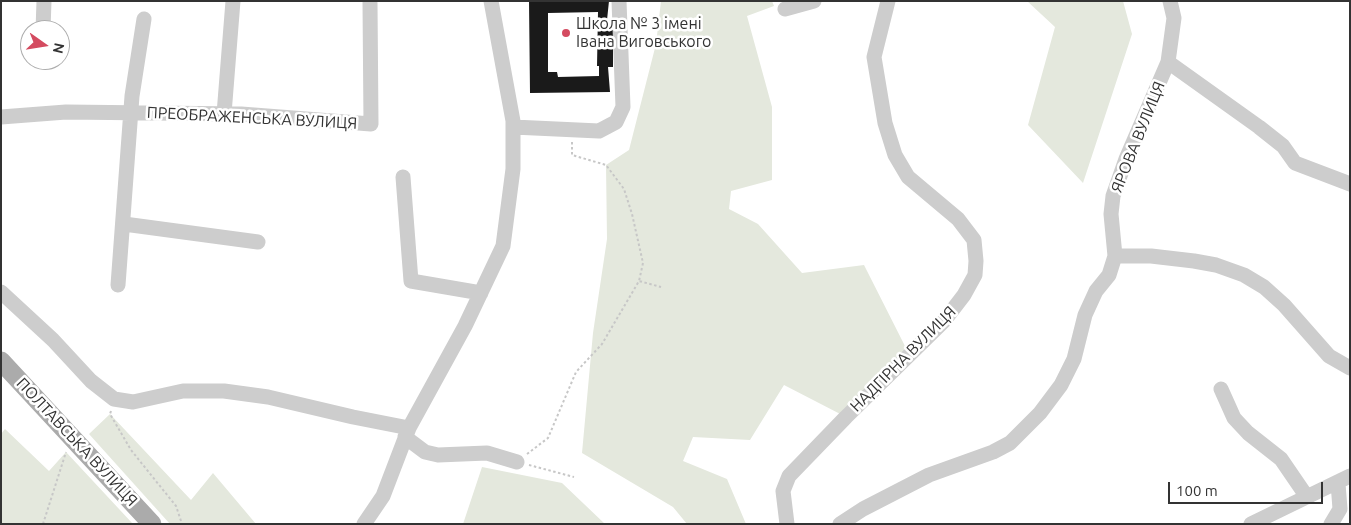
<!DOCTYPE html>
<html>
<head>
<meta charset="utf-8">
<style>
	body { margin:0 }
	#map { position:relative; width:1351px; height:525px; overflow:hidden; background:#fff; font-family:Ubuntu,sans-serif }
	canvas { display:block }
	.frame { position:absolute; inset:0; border:2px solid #333; pointer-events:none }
	.north { position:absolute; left:20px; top:20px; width:50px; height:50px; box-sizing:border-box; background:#fff; border:1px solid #adadad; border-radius:50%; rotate:103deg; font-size:14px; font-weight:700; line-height:20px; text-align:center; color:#333 }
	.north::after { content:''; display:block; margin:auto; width:18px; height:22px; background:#d44b60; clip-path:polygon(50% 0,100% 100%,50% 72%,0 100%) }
	.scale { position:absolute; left:1168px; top:482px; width:155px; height:22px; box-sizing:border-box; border:2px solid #333; border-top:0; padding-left:6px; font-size:15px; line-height:18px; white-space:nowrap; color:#333; -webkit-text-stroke:4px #fff; paint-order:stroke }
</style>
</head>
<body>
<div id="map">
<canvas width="1351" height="525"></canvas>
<div class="frame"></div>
<div class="north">N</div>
<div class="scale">100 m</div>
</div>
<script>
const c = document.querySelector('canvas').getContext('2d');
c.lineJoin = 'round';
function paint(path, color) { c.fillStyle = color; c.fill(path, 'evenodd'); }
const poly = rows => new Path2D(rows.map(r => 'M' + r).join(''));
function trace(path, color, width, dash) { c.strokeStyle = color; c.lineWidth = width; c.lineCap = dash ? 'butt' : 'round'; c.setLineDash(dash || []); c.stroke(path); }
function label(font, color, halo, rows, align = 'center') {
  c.font = font + ' Ubuntu,sans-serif'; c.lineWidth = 5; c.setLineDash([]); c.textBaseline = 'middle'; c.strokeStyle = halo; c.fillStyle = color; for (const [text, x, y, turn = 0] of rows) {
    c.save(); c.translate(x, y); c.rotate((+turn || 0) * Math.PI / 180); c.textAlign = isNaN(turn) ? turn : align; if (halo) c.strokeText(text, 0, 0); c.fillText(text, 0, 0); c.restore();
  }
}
const green = poly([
	[661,1,772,1,774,6,747,16,772,107,772,180,731,191,729,209,758,224,802,273,864,265,909,354,846,417,784,385,750,440,693,437,683,461,727,479,746,524,687,524,673,507,582,453,593,333,607,239,606,165,629,150,656,44],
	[1027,1,1123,1,1132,34,1083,183,1028,125,1055,27],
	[110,414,191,500,213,473,256,524,170,524,89,434],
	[5,429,49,471,66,452,133,524,1,524,1,434],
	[482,467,562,483,605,524,463,524]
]);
const building = poly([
	[529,1,609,1,607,20,613,20,613,67,608,67,610,92,530,93],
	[598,12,597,66,599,66,599,76,558,77,557,72,548,72,548,13]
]);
const path = poly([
	[572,142,572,155,606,165,624,189,632,214,643,263,639,281],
	[111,411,110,414,131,450,176,506,182,524],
	[527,454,548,438,576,372,602,344,639,281,661,287],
	[529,465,574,477],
	[43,524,66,452]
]);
const minor = poly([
	[785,9,814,1],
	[43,30,44,1],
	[1168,62,1259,127,1283,146,1295,163,1350,184],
	[224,114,233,1],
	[1,117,66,112,241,114,371,124,370,3],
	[513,127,599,131,616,122,623,107,619,1],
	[403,177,411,281,481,293],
	[124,224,258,242],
	[1115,256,1151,256,1194,261,1216,265,1244,275,1264,287,1284,305,1329,356,1350,368],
	[118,285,132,96,144,19],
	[1,292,53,340,91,381,114,399,133,402,183,391,224,391,268,397,353,417,409,428],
	[1221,389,1234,418,1248,433,1281,459,1307,497],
	[405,437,425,452,438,455,487,453,517,462],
	[364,524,383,496,409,428,465,326,503,246,513,169,513,121,491,1],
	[787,524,783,491,789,476,846,417,944,321,964,295,975,275,976,261,974,240,958,219,908,177,895,155,885,123,874,57,888,1],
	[840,524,863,509,929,475,993,452,1010,443,1040,413,1061,385,1074,359,1085,315,1096,291,1109,275,1115,256,1111,214,1113,196,1126,159,1168,62,1174,18,1170,1],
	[1251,524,1350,476],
	[1331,524,1340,509,1338,483]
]);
const major = poly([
	[1,361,152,524]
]);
const markers = [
	[566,33,5,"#d44b60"]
];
const poiNames = [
	["Школа № 3 імені",576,24],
	["Івана Виговського",576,42]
];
const streetNames = [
	["ПРЕОБРАЖЕНСЬКА ВУЛИЦЯ",252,118,3],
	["ЯРОВА ВУЛИЦЯ",1138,137,-68],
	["НАДГІРНА ВУЛИЦЯ",903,359,-45],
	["ПОЛТАВСЬКА ВУЛИЦЯ",77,442,47]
];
paint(green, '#e4e8dd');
paint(building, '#1a1a1a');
trace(path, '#c7c7c7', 2, [2.5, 2.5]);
trace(minor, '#cdcdcd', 15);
trace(major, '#ababab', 19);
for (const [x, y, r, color] of markers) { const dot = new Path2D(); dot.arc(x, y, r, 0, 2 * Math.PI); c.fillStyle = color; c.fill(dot); trace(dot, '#fff', 2); }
label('16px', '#333', '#fff', poiNames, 'left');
label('16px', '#333', '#fff', streetNames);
</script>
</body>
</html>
